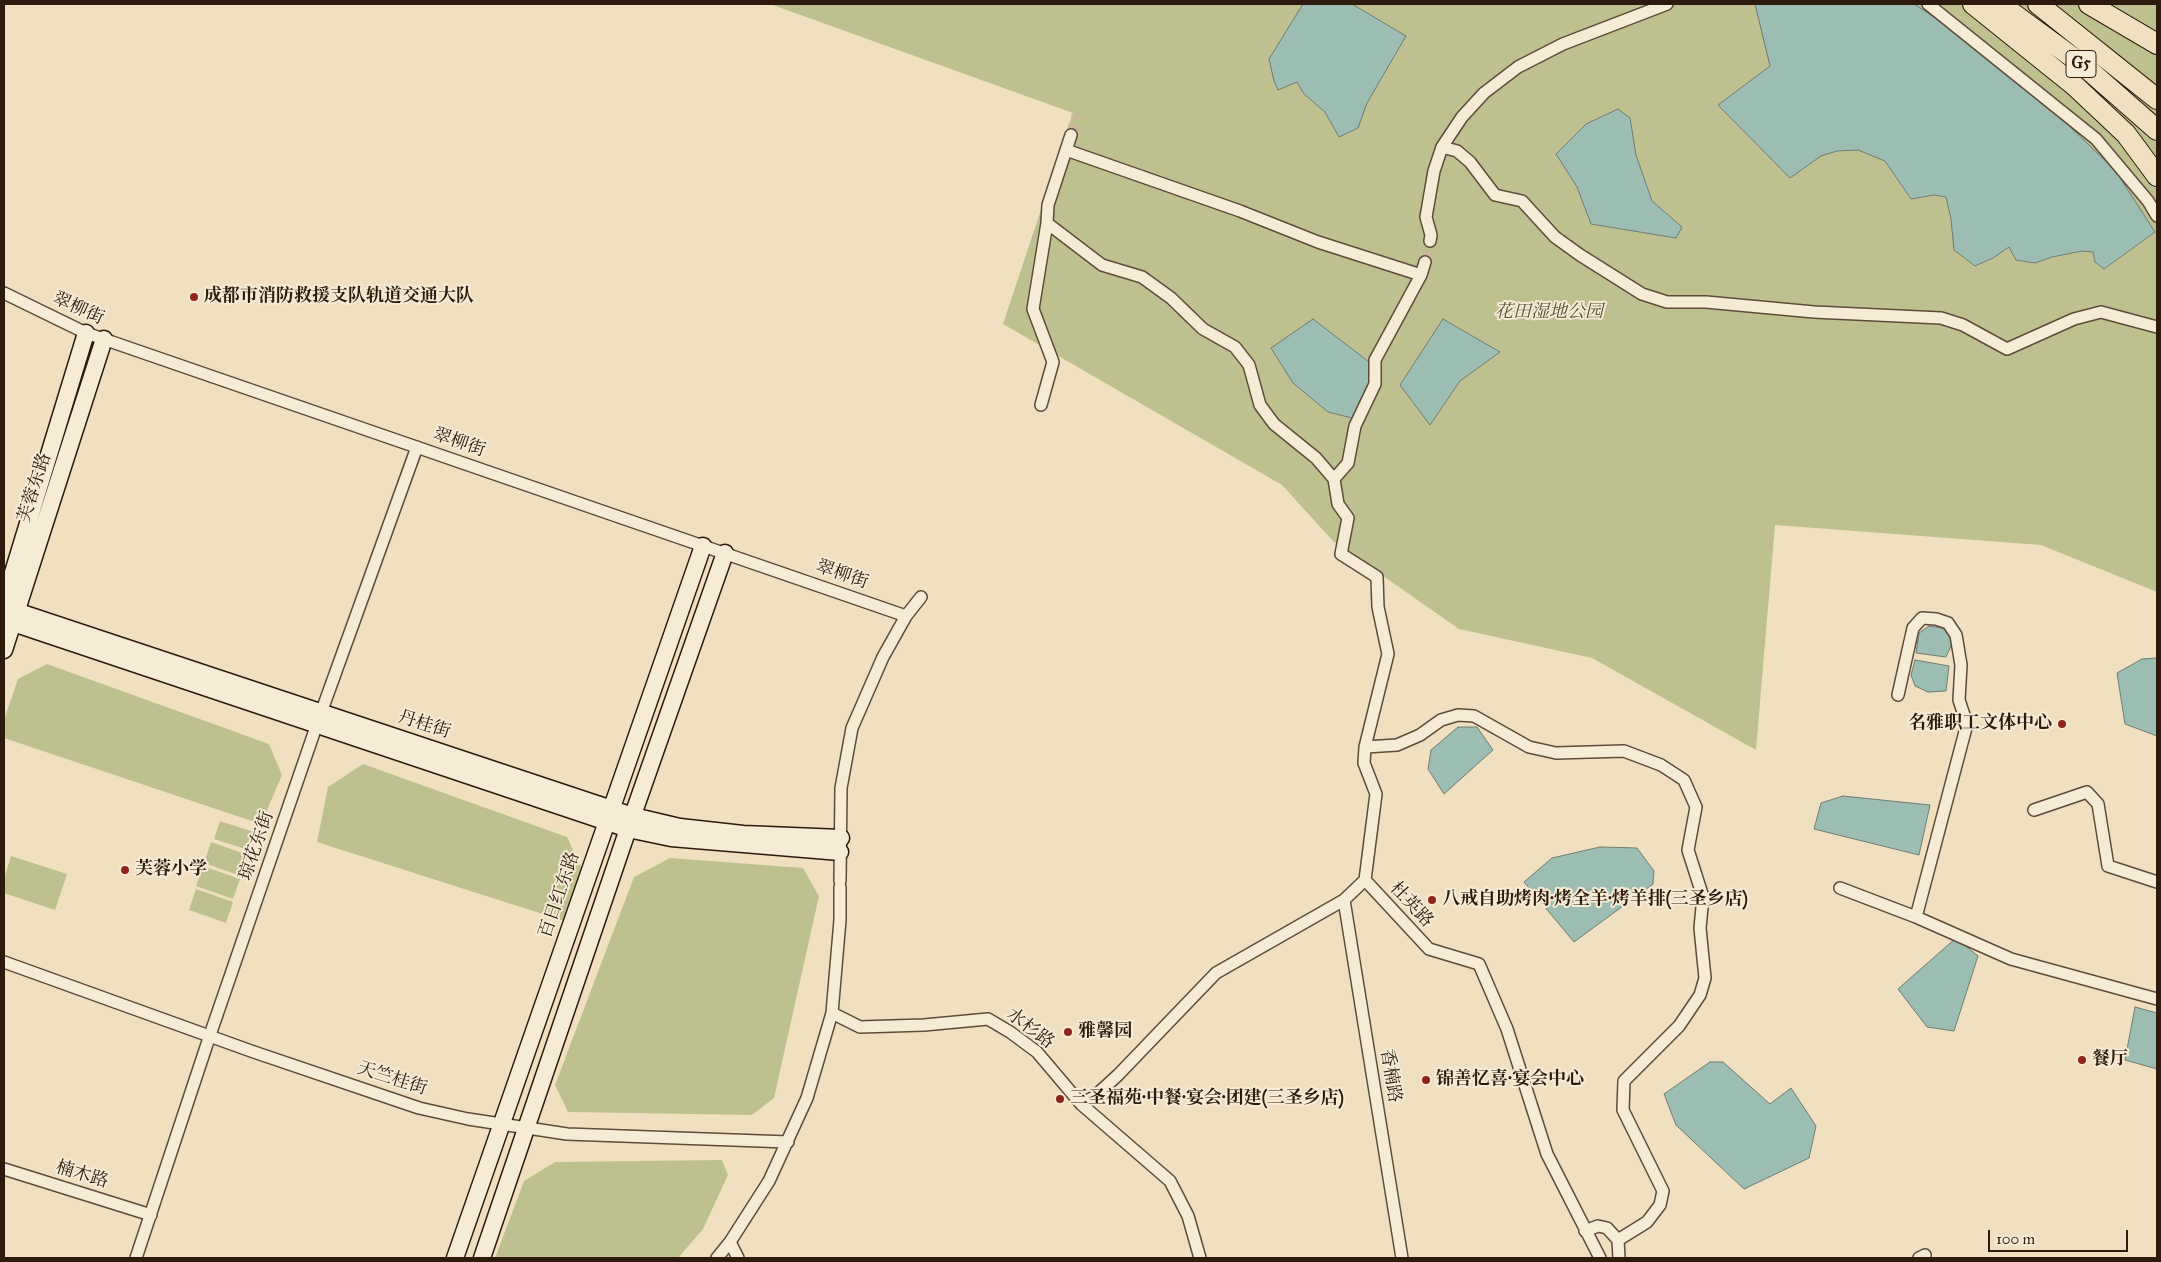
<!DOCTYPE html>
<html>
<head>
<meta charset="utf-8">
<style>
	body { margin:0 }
	#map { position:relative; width:2161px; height:1262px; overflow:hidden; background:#f1e0bf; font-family:"IM FELL Great Primer",serif }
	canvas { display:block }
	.frame { position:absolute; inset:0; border:5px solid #2d1a0c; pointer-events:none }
	.scale { position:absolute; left:1988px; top:1230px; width:140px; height:22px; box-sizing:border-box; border:2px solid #2d1a0c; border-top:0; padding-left:6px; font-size:15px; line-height:18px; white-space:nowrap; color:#2d1a0c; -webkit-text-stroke:4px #f6ebd5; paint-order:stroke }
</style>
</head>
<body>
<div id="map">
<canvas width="2161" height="1262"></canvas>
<div class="frame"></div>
<div class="scale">100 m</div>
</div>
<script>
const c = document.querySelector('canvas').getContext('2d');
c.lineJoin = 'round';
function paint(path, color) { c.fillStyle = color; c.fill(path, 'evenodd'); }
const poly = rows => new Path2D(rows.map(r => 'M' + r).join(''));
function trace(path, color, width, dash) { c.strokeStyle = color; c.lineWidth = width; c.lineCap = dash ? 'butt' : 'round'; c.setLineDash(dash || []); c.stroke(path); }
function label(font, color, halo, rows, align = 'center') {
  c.font = font + ' "IM FELL Great Primer","Noto Serif SC",serif'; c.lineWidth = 4; c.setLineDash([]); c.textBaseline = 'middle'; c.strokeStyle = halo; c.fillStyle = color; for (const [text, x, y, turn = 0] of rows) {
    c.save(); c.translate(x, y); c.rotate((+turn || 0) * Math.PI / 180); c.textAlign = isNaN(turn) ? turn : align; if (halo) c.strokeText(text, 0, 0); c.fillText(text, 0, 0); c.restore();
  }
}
const green = poly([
	[770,4,2157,4,2157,592,2041,545,1775,525,1756,750,1592,658,1459,629,1333,541,1282,485,1003,324,1073,113],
	[47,664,269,744,282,775,261,824,4,738,4,720,18,679],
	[363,764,567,837,592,891,577,925,317,842,328,787],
	[220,821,254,832,248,850,214,839],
	[211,842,248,855,241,876,204,863],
	[11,856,67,874,55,910,4,893,4,879],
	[670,858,803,868,819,896,774,1098,752,1115,568,1112,555,1085,634,877],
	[203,866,240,879,233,899,196,886],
	[196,889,233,902,226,923,189,910],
	[722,1160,728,1175,703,1229,678,1258,495,1258,524,1181,555,1162]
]);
const water = poly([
	[1303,4,1352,4,1406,36,1367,103,1358,128,1339,137,1325,112,1304,94,1297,82,1278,90,1274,81,1269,59,1303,4],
	[1755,4,1914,4,1945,24,2041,99,2115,170,2155,232,2104,269,2095,262,2093,252,2082,251,2052,257,2035,263,2016,260,2009,247,1993,258,1975,266,1954,250,1951,219,1946,197,1934,195,1911,199,1885,161,1858,150,1837,151,1821,156,1790,178,1718,105,1770,66,1755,4],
	[1618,109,1630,118,1636,155,1652,201,1682,227,1676,238,1591,224,1577,187,1556,154,1586,124,1618,109],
	[1313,319,1373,365,1371,383,1352,418,1328,412,1293,383,1271,348,1313,319],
	[1443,319,1500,352,1460,381,1430,425,1400,385,1443,319],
	[1929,626,1942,628,1949,633,1952,644,1946,657,1916,653,1919,633,1929,626],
	[2157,658,2157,736,2125,724,2117,673,2142,659,2157,658],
	[1915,660,1949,666,1946,691,1928,692,1915,686,1911,675,1915,660],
	[1458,727,1477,727,1493,750,1444,794,1428,769,1431,750,1458,727],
	[1843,796,1930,805,1919,855,1814,829,1821,803,1843,796],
	[1600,847,1637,848,1654,871,1653,884,1574,942,1524,882,1552,858,1600,847],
	[1956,938,1978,956,1954,1031,1927,1027,1898,989,1956,938],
	[2135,1007,2157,1013,2157,1069,2125,1060,2135,1007],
	[1710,1062,1723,1062,1770,1104,1791,1088,1816,1126,1809,1158,1744,1189,1676,1125,1664,1094,1710,1062]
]);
const streetTunnel = poly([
	[1071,135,1077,115],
	[1425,262,1430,241]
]);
const street = poly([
	[1928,4,2096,139,2148,201,2157,216],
	[1071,135,1048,205,1047,223,1102,265,1142,277,1171,298,1203,329,1235,347,1249,365,1260,405,1274,424,1316,458,1334,479,1338,504,1348,518,1341,554,1377,577,1378,607,1388,654,1365,747,1364,763,1376,794,1365,880],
	[1442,147,1457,151,1470,162,1495,195,1522,201,1555,237,1580,255,1642,294,1667,302,1706,302,1814,312,1941,318,1963,325,2007,349,2074,319,2101,312,2157,327],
	[1066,150,1240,211,1318,242,1421,275,1425,262],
	[1430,241,1431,235,1426,217,1434,171,1442,147,1462,117,1484,93,1518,67,1563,44,1667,4],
	[4,293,86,333,906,616],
	[1041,405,1053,362,1033,309,1047,223],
	[1334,479,1348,463,1355,426,1375,384,1375,360,1421,275],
	[1898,695,1913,628,1922,618,1936,619,1948,623,1956,635,1961,665,1959,700,1967,724,1916,917,2011,959,2157,999],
	[1365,747,1397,745,1420,735,1441,720,1458,715,1474,716,1529,747,1556,753,1624,751,1661,765,1684,780,1696,807,1688,850,1703,897,1700,928,1705,978,1700,995,1679,1026,1624,1081,1623,1110,1663,1191,1660,1205,1647,1222,1618,1240],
	[2034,810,2087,792,2098,804,2108,866,2157,882],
	[840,881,841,788,852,728,883,657,906,616,921,597],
	[1840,888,1916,917],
	[1344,900,1402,1258],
	[4,962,251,1051,419,1108,468,1119,567,1134,788,1142],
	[832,1013,860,1027,924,1025,988,1019,1010,1032,1037,1052,1081,1104,1170,1181,1188,1216,1200,1258],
	[1081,1104,1094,1097,1118,1075,1216,973,1344,900,1365,880,1429,949,1479,964,1507,1029,1547,1154,1600,1258],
	[4,1169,151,1215],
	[1585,1231,1598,1226,1607,1228,1618,1240,1619,1258],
	[730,1242,738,1258],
	[136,1258,210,1035,317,724,417,447],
	[717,1258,730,1242,769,1181,807,1098,832,1013,840,920,840,887],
	[1919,1258,1925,1255]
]);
const secondary = poly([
	[4,602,86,333],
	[4,607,633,816,680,827,743,834,841,838],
	[4,620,628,829,671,838,840,852],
	[4,650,104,339],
	[455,1258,703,546],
	[482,1258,628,829,725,553]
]);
const highway = poly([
	[1973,4,2075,86,2126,134,2157,176],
	[2000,4,2083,65,2157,130],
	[2038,4,2157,99],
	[2089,4,2157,44]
]);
const markers = [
	[194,297,5,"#8f2418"],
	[2062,724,5,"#8f2418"],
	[125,870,5,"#8f2418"],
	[1432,900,5,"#8f2418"],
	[1068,1032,5,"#8f2418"],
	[2082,1060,5,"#8f2418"],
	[1426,1080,5,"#8f2418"],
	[1060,1099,5,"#8f2418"]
];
const shields = [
	[2081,64,30]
];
const shieldNames = [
	["G5",2081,64]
];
const poiNames = [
	["成都市消防救援支队轨道交通大队",204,297],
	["名雅职工文体中心",2052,724,"right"],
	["芙蓉小学",135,870],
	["八戒自助烤肉·烤全羊·烤羊排(三圣乡店)",1442,900],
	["雅馨园",1078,1032],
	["餐厅",2092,1060],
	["锦善忆喜·宴会中心",1436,1080],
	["三圣福苑·中餐·宴会·团建(三圣乡店)",1070,1099]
];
const streetNames = [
	["翠柳街",78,309,24],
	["翠柳街",459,443,19],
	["芙蓉东路",35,488,-72],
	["翠柳街",842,575,19],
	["丹桂街",424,725,18],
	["琼花东街",257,846,-71],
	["百日红东路",560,895,-71],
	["杜英路",1411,905,47],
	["水杉路",1030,1029,37],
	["香楠路",1390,1076,81],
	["天竺桂街",392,1079,18],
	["楠木路",82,1175,17]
];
const parkNames = [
	["花田湿地公园",1549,313]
];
paint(green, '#bec18f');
paint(water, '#9bbdb2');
trace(water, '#6f7c70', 1);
trace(streetTunnel, '#cab89b', 11, [11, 5.5]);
trace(street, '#5e4c39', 14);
trace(secondary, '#2d1a0c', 19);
trace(highway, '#2d1a0c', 22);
trace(street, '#f6ebd5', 11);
trace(secondary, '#f6ebd5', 16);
trace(highway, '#f1e0bf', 20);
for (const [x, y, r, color] of markers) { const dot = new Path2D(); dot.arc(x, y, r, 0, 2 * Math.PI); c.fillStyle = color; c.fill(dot); trace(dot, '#f6ebd5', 2); }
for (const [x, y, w] of shields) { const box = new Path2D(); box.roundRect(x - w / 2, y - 13.5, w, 27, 4); c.fillStyle = '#f6ebd5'; c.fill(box); trace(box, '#2d1a0c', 1); }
label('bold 16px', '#2d1a0c', null, shieldNames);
label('bold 18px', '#2d1a0c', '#f6ebd5', poiNames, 'left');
label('18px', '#2d1a0c', '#f6ebd5', streetNames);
label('italic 18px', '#584c33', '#f6ebd5', parkNames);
</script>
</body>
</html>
